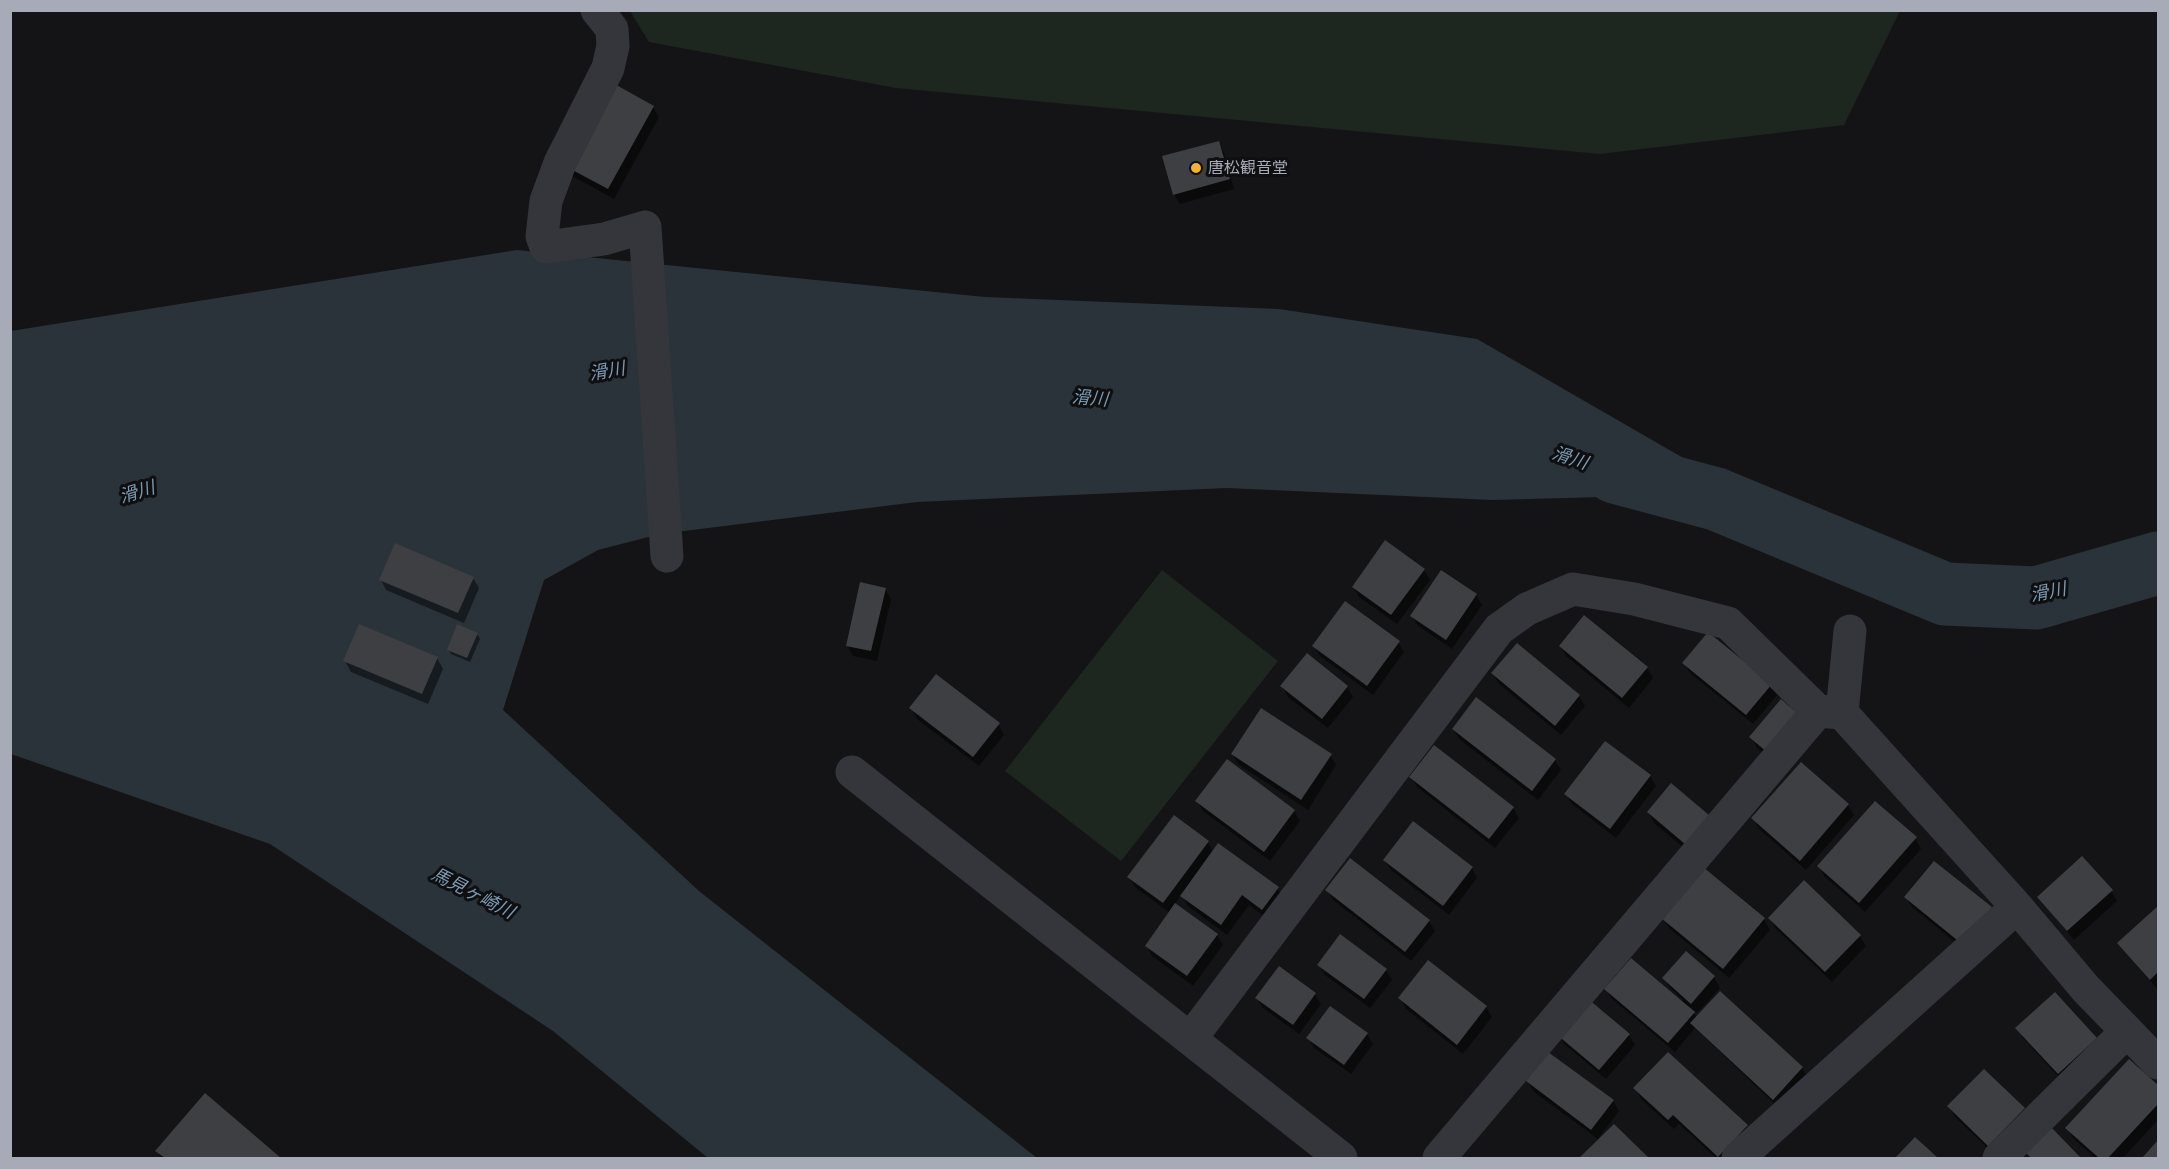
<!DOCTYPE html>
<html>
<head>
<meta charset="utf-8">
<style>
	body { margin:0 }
	#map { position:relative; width:2169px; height:1169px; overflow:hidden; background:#141416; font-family:Commissioner,sans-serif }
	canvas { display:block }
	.frame { position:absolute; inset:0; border:12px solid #a6abb7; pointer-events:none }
</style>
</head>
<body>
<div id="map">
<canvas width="2169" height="1169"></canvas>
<div class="frame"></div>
</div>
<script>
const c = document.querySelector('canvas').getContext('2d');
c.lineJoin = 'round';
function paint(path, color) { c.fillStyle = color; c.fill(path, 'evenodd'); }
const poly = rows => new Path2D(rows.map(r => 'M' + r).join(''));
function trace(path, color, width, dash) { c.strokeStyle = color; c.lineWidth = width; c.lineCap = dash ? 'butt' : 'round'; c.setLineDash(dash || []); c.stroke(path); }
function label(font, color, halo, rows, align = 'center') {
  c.font = font + ' Commissioner,"Noto Sans JP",sans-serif'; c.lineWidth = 6; c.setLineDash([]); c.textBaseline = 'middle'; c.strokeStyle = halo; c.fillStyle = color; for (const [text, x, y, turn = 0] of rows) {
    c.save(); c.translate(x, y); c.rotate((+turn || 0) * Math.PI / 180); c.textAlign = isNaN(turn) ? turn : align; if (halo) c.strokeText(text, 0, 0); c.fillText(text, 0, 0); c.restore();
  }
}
const green = poly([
	[630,11,1900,11,1844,125,1600,154,896,88,649,42],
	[1162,570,1278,661,1121,861,1005,771]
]);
const water = poly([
	[517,250,985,297,1279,309,1477,339,1744,493,1493,500,1227,488,917,502,660,534,598,550,544,580,503,710,699,891,1037,1158,708,1158,553,1031,270,844,11,754,11,331]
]);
const shadow = poly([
	[653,107,659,117,614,199,572,176,566,166],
	[1218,142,1224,153,1234,189,1180,204,1174,194],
	[1424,570,1430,580,1397,624,1359,597,1353,587],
	[473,578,479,588,464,623,386,590,381,580],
	[885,589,891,599,877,661,853,656,847,645],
	[1476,595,1482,605,1452,649,1418,626,1412,616],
	[477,634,480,639,470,662,451,654,449,650],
	[1398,642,1404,652,1373,695,1320,656,1314,646],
	[1517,645,1579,696,1585,706,1561,735,1499,684,1493,674],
	[1560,646,1647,668,1653,678,1629,708,1566,656],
	[437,658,443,669,428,704,351,672,345,661],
	[1684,663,1771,685,1777,695,1753,724,1690,673],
	[1282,686,1347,687,1353,697,1328,728,1288,697],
	[1781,701,1779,766,1757,748,1751,737],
	[911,708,998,724,1004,735,979,766,917,719],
	[1453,729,1555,760,1561,770,1538,800,1459,739],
	[1232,754,1330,755,1336,765,1308,810,1238,764],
	[1650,776,1656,786,1616,838,1572,804,1566,794],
	[1411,777,1513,808,1519,818,1495,848,1417,787],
	[1197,801,1294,811,1300,821,1270,861,1203,811],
	[1848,805,1854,815,1806,870,1759,829,1753,818],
	[1649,813,1714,827,1691,854,1654,823],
	[1915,838,1921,849,1865,912,1825,877,1819,866],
	[1208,842,1213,852,1277,888,1283,898,1268,919,1249,905,1227,935,1188,906,1181,895,1174,905,1217,935,1223,945,1193,986,1152,956,1147,946,1170,913,1135,887,1129,877],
	[1385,860,1472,868,1477,878,1449,915,1391,870],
	[1327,890,1429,921,1435,931,1411,961,1333,900],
	[2111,891,2117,901,2074,940,2039,897],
	[1906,897,1997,918,1968,953,1912,907],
	[2158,908,2158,987,2157,989,2119,943],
	[1663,918,1764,919,1770,930,1729,978,1669,928],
	[1770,918,1860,936,1866,946,1832,982,1775,928],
	[1686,953,1714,977,1720,988,1697,1013,1690,1007,1697,1018,1802,1068,1808,1078,1780,1109,1695,1028,1675,1052,1612,999,1606,989,1681,1002,1683,1000,1670,988,1664,978],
	[1319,965,1386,970,1392,980,1370,1008,1325,975],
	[1279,968,1315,994,1321,1004,1299,1034,1263,1008,1257,998],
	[1400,998,1486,1007,1492,1017,1463,1054,1406,1009],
	[2017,1028,2096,1039,2064,1083,2023,1038],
	[1367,1034,1373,1044,1351,1074,1314,1048,1308,1038],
	[1558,1034,1629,1035,1635,1045,1606,1079,1564,1044],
	[2129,1061,2158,1087,2158,1120,2123,1158,2095,1158,2073,1138,2067,1128],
	[1528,1081,1613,1101,1619,1111,1598,1139,1534,1092],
	[1635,1088,1746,1126,1752,1136,1732,1158,1716,1158,1679,1124,1674,1129,1641,1099],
	[205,1095,279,1158,162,1158,157,1151],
	[1949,1106,2024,1109,2030,1120,1995,1155,1955,1117],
	[1614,1126,1646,1158,1581,1158],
	[2048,1126,2079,1158,2029,1158,2024,1149],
	[1915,1139,1935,1158,1897,1158]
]);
const river = poly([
	[1615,472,1716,499,1945,594,2036,598,2158,563]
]);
const building = poly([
	[611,82,654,106,608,189,565,166],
	[1219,141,1230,179,1173,195,1162,156],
	[1385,540,1425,569,1391,615,1352,587],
	[395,543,474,577,458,613,379,580],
	[1441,570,1477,594,1446,640,1410,616],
	[860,582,886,588,871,651,846,646],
	[1345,601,1400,641,1367,686,1312,646],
	[1584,615,1648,667,1622,698,1559,646],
	[359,624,438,657,422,694,343,661],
	[457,624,478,633,467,658,447,650],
	[1708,632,1772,684,1746,715,1682,663],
	[1517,643,1580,695,1555,726,1491,673],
	[1307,653,1348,686,1322,719,1280,686],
	[936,674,1000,723,973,757,909,708],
	[1476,697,1556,759,1532,791,1452,729],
	[1781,699,1804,719,1773,757,1749,737],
	[1261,708,1332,754,1301,800,1231,754],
	[1605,741,1651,775,1610,829,1564,794],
	[1434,745,1514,807,1489,839,1409,777],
	[1227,759,1295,810,1264,852,1195,801],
	[1801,762,1849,804,1800,861,1751,818],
	[1671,783,1709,815,1685,844,1647,812],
	[1875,801,1917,837,1859,903,1817,866],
	[1174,815,1209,841,1163,903,1127,877],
	[1413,821,1473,867,1443,906,1383,860],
	[1218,843,1279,887,1262,910,1242,895,1221,925,1180,896],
	[2082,856,2113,890,2067,931,2037,897],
	[1350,858,1430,920,1405,952,1325,890],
	[1934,861,1992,907,1962,944,1904,897],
	[1703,867,1765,918,1723,969,1661,918],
	[1804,880,1861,935,1825,972,1768,918],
	[1175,903,1218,934,1187,976,1145,946],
	[2158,906,2158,972,2150,980,2117,943],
	[1340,934,1387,969,1364,999,1317,965],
	[1686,951,1715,976,1691,1004,1662,978],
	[1631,958,1695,1012,1668,1043,1604,989],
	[1428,960,1487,1006,1457,1045,1398,998],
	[1279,966,1316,993,1293,1025,1255,998],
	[1720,991,1803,1067,1773,1100,1690,1023],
	[2055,992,2097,1038,2058,1074,2015,1028],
	[1587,998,1630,1034,1599,1070,1556,1034],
	[1330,1006,1368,1033,1344,1065,1306,1038],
	[1548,1052,1614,1100,1591,1130,1526,1081],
	[1668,1052,1748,1125,1718,1157,1673,1115,1668,1120,1633,1088],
	[2129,1059,2158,1085,2158,1104,2108,1158,2099,1158,2065,1128],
	[1984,1069,2025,1108,1988,1146,1947,1106],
	[205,1093,281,1158,165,1158,155,1151],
	[1614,1124,1649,1158,1579,1158],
	[2048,1124,2081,1158,2031,1158,2022,1149],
	[1915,1137,1938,1158,1895,1158],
	[2158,1140,2158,1158,2142,1158]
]);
const minor = poly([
	[597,10,612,29,613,46,608,68,560,163,546,201,542,236,546,247,604,239,645,227,667,556],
	[1850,631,1842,713,2017,907,2086,989,2158,1063],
	[852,772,1341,1158],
	[1191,1038,1499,629,1527,609,1573,589,1634,599,1728,623,1818,711],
	[1439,1158,1818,711,1842,713],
	[1738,1158,2017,907],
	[1999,1158,2127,1031]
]);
const markers = [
	[1196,168,6,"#f4b32f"]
];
const poiNames = [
	["唐松観音堂",1208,168]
];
const waterNames = [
	["滑川",607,371,-10],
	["滑川",1090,398,5],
	["滑川",1570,458,18],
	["滑川",137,492,-17],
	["滑川",2048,592,-11],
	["馬見ヶ崎川",473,893,27]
];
paint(green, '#1e2620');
paint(water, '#2a333a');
paint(shadow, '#0007');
trace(river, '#2a333a', 63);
paint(building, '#3e3f43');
trace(minor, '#35363b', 33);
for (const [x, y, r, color] of markers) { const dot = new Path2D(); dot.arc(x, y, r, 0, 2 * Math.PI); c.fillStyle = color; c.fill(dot); trace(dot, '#0f0f11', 2); }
label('16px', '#a6abb7', '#0f0f11', poiNames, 'left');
label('italic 18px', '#7c99b2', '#0f0f11', waterNames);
</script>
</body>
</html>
